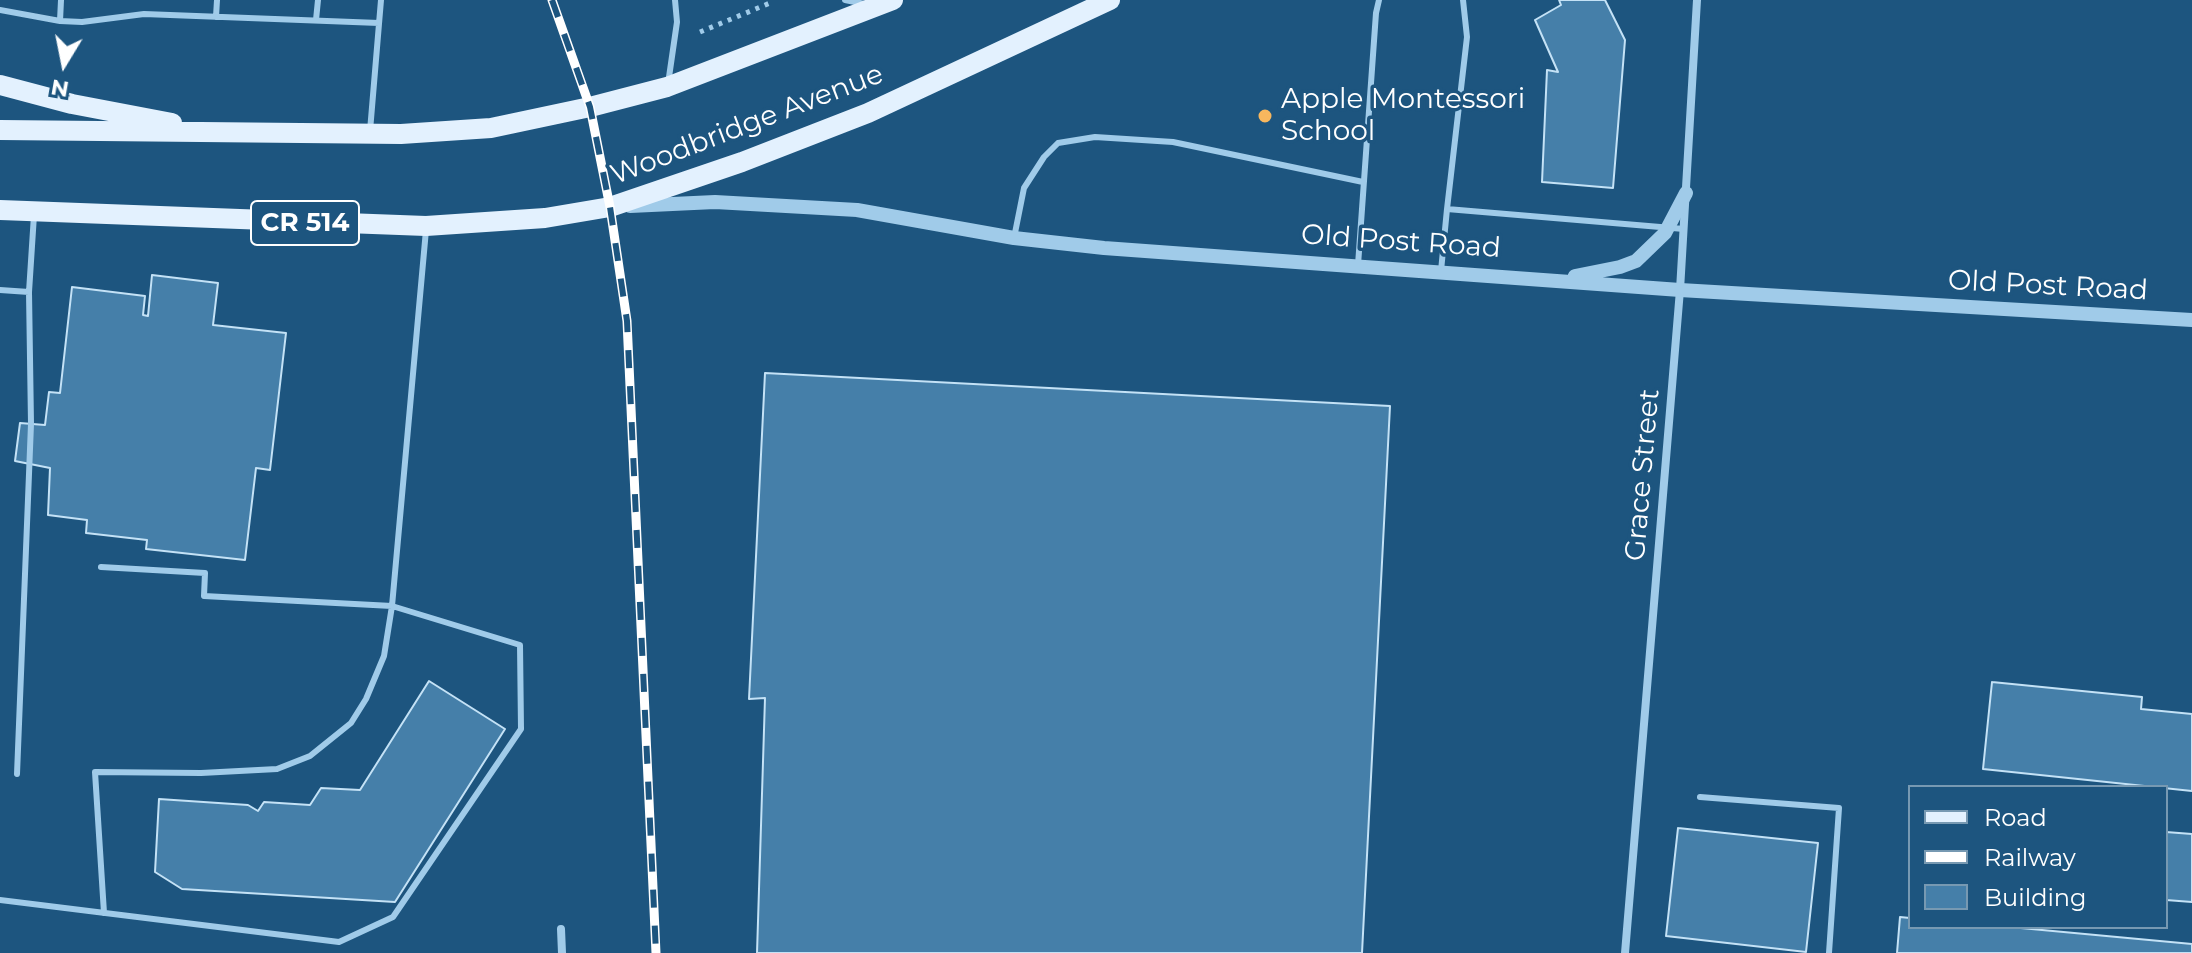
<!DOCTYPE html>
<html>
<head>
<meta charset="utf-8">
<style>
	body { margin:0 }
	#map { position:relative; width:2192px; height:953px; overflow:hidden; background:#1d557f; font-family:Montserrat,sans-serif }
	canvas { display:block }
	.legend { position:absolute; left:1908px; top:785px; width:260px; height:144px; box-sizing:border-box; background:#1d557f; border:2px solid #7799b2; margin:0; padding:10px 14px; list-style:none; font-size:24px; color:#fff }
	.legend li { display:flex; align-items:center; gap:16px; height:40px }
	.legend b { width:40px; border:2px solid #7799b2 }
	.north { position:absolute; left:24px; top:24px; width:80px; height:80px; -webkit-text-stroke:6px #1d557f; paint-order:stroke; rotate:190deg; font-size:22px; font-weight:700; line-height:32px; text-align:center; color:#fff }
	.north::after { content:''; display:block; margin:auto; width:28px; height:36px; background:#fff; clip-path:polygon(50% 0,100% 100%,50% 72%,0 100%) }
</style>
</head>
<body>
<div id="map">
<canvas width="2192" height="953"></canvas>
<ul class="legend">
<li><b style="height:10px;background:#e3f1fe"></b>Road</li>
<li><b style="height:10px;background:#fff"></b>Railway</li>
<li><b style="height:22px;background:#457fa9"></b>Building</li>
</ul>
<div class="north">N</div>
</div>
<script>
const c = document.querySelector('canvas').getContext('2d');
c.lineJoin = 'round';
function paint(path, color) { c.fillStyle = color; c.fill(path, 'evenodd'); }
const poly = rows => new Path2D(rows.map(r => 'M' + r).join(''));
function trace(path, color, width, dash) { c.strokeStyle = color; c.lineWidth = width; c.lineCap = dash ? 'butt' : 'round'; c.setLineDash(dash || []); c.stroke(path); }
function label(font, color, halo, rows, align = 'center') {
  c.font = font + ' Montserrat,sans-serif'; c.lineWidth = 7; c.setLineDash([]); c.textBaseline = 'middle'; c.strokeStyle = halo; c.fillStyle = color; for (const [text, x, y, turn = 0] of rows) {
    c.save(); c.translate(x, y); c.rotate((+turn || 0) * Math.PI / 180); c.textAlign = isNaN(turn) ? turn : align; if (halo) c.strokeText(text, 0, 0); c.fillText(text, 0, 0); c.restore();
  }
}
const building = poly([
	[1559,0,1605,0,1625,40,1613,188,1542,182,1547,70,1558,72,1535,20,1561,5,1559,0],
	[152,275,218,283,213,325,286,333,270,470,256,468,245,560,146,549,147,540,86,533,87,520,48,515,50,468,15,461,20,423,45,425,49,392,60,393,72,287,145,296,143,315,148,316,152,275],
	[765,373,1390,406,1362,953,757,953,765,698,749,699,765,373],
	[429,681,505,729,395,902,182,889,155,872,159,799,248,805,258,811,264,802,310,805,321,788,360,790,429,681],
	[1992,682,2142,697,2141,709,2192,714,2192,791,1983,769,1992,682],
	[1678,828,1818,843,1806,952,1666,936,1678,828],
	[2166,832,2192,834,2192,902,2166,900,2166,832],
	[1900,917,1910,918,1910,927,2010,927,2192,944,2192,953,1897,953,1900,917]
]);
const path = poly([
	[700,32,770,3]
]);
const service = poly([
	[845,0,865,4],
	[1463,0,1467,37,1447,209,1684,229],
	[0,10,60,21,82,22,144,14,379,23],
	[216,17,217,0],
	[316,20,318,0],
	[60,21,61,0],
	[668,84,677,22,675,0],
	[370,131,381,0],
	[1014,238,1024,188,1044,157,1058,143,1095,137,1173,142,1363,182],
	[1358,265,1376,13,1379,0],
	[1441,271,1447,209],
	[0,290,29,292,34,215],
	[101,567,205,573,204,596,392,606,426,230],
	[17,774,31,424,29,292],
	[1700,797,1839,808,1829,953],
	[0,900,339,942,393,917,521,729,520,645,392,606,384,656,366,699,351,723,310,756,277,769,201,773,95,772,104,913]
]);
const minor = poly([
	[561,929,562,953],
	[1625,953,1680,290,1697,0]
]);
const tertiary = poly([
	[630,206,715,202,857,210,1014,238,1104,248,1680,290,2192,320],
	[1575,276,1620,267,1636,261,1665,233,1686,193]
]);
const primary = poly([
	[0,85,72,104,172,123],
	[0,130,401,134,491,128,590,107,667,87,893,0],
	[0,210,426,226,545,218,610,207,742,162,868,113,1110,0]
]);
const rail = poly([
	[552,0,590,107,610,207,627,321,656,953]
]);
const markers = [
	[1265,116,8,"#f8b75e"]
];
const shields = [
	[305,223,108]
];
const shieldNames = [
	["CR 514",305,223]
];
const poiNames = [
	["Apple Montessori",1281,100],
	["School",1281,132]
];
const streetNames = [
	["Woodbridge Avenue",747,125,-21],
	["Old Post Road",1401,242,4],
	["Old Post Road",2048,286,3],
	["Grace Street",1643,475,-85]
];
paint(building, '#457fa9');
trace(building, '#c4e2f6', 2);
trace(path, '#a0cbe9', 5, [4, 6]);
trace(service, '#a0cbe9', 6);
trace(minor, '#a0cbe9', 8);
trace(tertiary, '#a0cbe9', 14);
trace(primary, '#e3f1fe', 20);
trace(rail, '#fff', 9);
trace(rail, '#1d557f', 6, [18]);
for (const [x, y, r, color] of markers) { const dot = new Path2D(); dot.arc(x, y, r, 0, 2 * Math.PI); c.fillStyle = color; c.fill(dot); trace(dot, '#1d557f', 3); }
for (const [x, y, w] of shields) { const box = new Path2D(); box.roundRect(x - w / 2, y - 22, w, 44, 6); c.fillStyle = '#1d557f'; c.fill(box); trace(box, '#fff', 2); }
label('bold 26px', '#fff', null, shieldNames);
label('28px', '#fff', '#1d557f', poiNames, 'left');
label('28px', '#fff', '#1d557f', streetNames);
</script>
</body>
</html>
